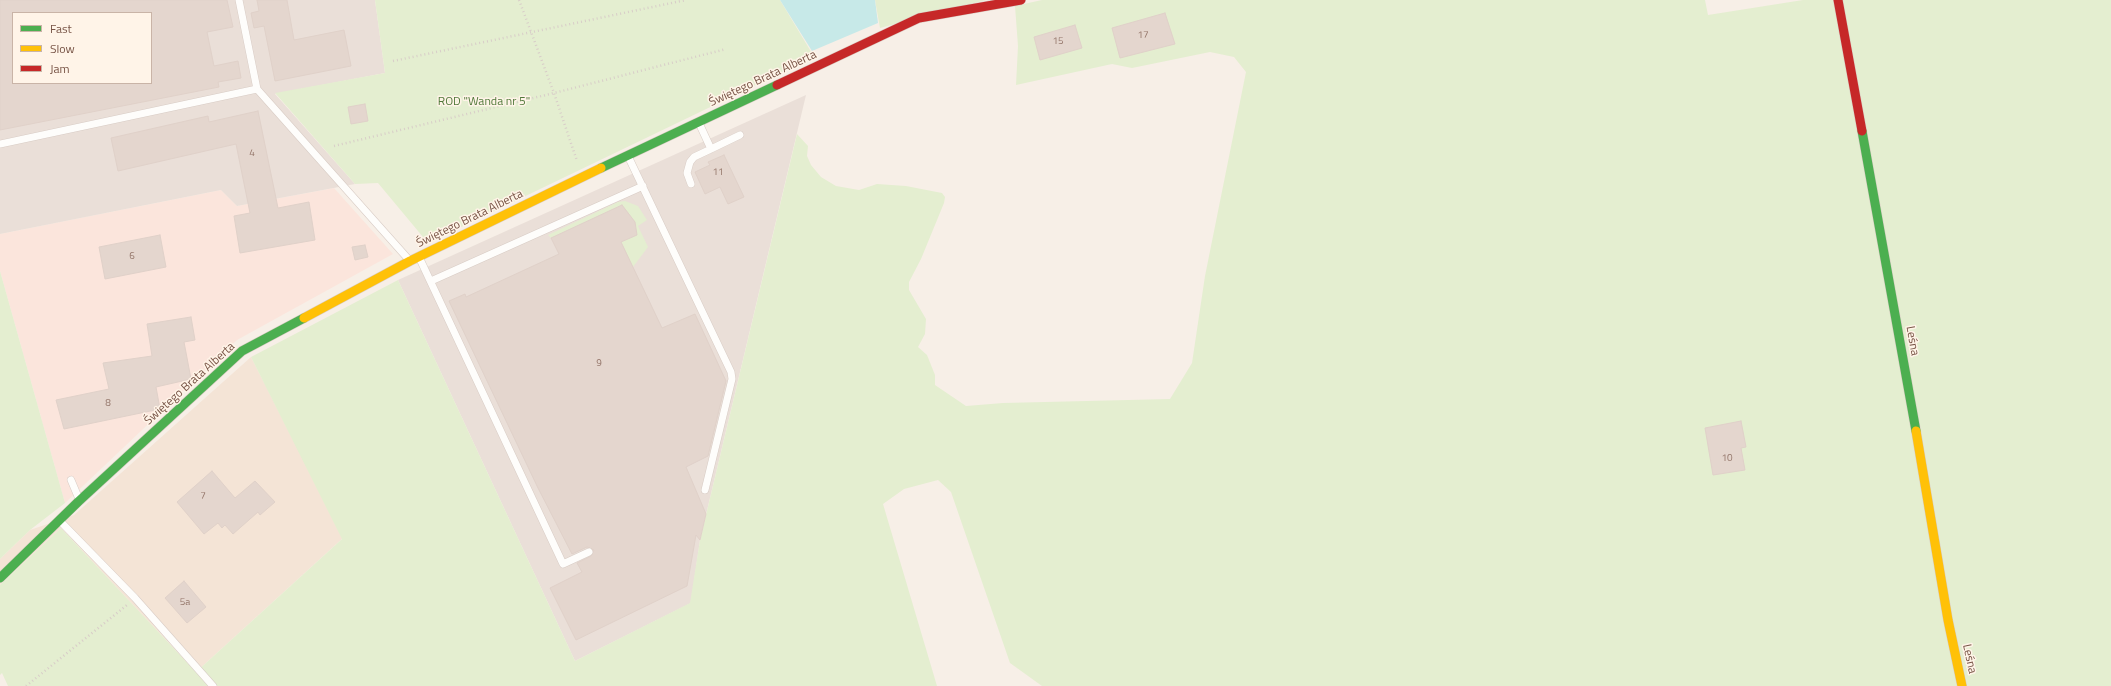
<!DOCTYPE html>
<html>
<head>
<meta charset="utf-8">
<style>
	body { margin:0 }
	#map { position:relative; width:2111px; height:686px; overflow:hidden; background:#f7efe7; font-family:"Titillium Web",sans-serif }
	canvas { display:block }
	.legend { position:absolute; left:12px; top:12px; width:140px; height:72px; box-sizing:border-box; background:#fff4e8; border:1px solid #c9b4a7; margin:0; padding:5px 7px; list-style:none; font-size:12px; color:#775345 }
	.legend li { display:flex; align-items:center; gap:8px; height:20px }
	.legend b { width:20px; border:1px solid #c9b4a7 }
</style>
</head>
<body>
<div id="map">
<canvas width="2111" height="686"></canvas>
<ul class="legend">
<li><b style="height:5px;background:#4caf50"></b>Fast</li>
<li><b style="height:5px;background:#ffc107"></b>Slow</li>
<li><b style="height:5px;background:#c62828"></b>Jam</li>
</ul>
</div>
<script>
const c = document.querySelector('canvas').getContext('2d');
c.lineJoin = 'round';
function paint(path, color) { c.fillStyle = color; c.fill(path, 'evenodd'); }
const poly = rows => new Path2D(rows.map(r => 'M' + r).join(''));
function trace(path, color, width, dash) { c.strokeStyle = color; c.lineWidth = width; c.lineCap = dash ? 'butt' : 'round'; c.setLineDash(dash || []); c.stroke(path); }
function label(font, color, halo, rows, align = 'center') {
  c.font = font + ' "Titillium Web",sans-serif'; c.lineWidth = 3; c.setLineDash([]); c.textBaseline = 'middle'; c.strokeStyle = halo; c.fillStyle = color; for (const [text, x, y, turn = 0] of rows) {
    c.save(); c.translate(x, y); c.rotate((+turn || 0) * Math.PI / 180); c.textAlign = isNaN(turn) ? turn : align; if (halo) c.strokeText(text, 0, 0); c.fillText(text, 0, 0); c.restore();
  }
}
const residential = poly([
	[251,357,343,538,196,672,61,528,0,585,0,559,30,530,74,515]
]);
const commercial = poly([
	[334,188,393,254,237,340,65,503,0,271,0,234,221,190,237,206]
]);
const industrial = poly([
	[0,0,375,0,385,73,275,94,355,184,237,206,221,190,0,234],
	[13,13,151,13,151,83,13,83],
	[806,95,700,540,691,603,575,661,398,280]
]);
const green = poly([
	[375,0,780,0,813,55,783,65,783,72,428,243,378,183,355,184,275,93,385,73],
	[875,0,986,0,880,28],
	[1042,0,1705,0,1708,15,1803,0,2111,0,2111,686,1042,686,1010,663,951,492,938,480,904,489,883,504,937,686,8,686,2,673,0,675,0,585,61,528,196,672,342,539,251,357,398,280,575,661,690,603,700,540,797,134,808,146,807,156,811,165,821,177,836,186,859,190,877,184,906,186,942,193,945,197,944,203,921,259,909,282,909,290,926,319,925,334,918,347,927,355,935,375,935,385,966,406,1003,403,1170,399,1192,363,1205,276,1246,72,1234,57,1210,52,1132,68,1112,64,1016,85,1018,46,1015,6],
	[625,201,638,206,647,220,638,226,648,247,633,267,621,242,635,222,622,205,551,238,548,235,618,202],
	[0,271,65,503,30,530,0,559]
]);
const water = poly([
	[780,0,875,0,878,23,812,51]
]);
const building = poly([
	[0,0,227,0,233,27,207,32,214,66,238,61,241,78,218,82,219,87,0,130,0,0],
	[13,13,151,13,151,83,13,83,13,13],
	[257,0,287,0,294,40,344,30,351,66,275,81,264,26,254,28,251,13,259,11,257,0],
	[1165,13,1175,44,1120,58,1112,28,1165,13],
	[1075,25,1082,48,1040,60,1034,37,1075,25],
	[365,104,368,121,351,124,348,107,365,104],
	[258,111,278,208,309,202,315,240,240,253,234,216,250,213,236,144,118,171,111,138,208,116,209,122,258,111],
	[724,155,744,197,728,204,720,187,705,194,695,172,710,165,708,162,724,155],
	[622,205,635,222,637,235,621,242,662,328,695,314,726,381,708,456,686,467,706,514,700,540,696,535,687,586,576,640,550,588,582,572,577,563,591,556,594,550,587,547,572,554,538,488,449,301,465,294,466,297,559,254,551,238,622,205],
	[160,235,166,267,105,279,99,247,160,235],
	[365,245,368,257,355,260,352,247,365,245],
	[191,317,195,340,184,342,191,379,156,387,160,409,64,429,56,400,109,389,103,363,152,356,147,324,191,317],
	[1741,421,1746,447,1741,448,1745,470,1713,475,1705,428,1741,421],
	[212,471,235,498,255,481,275,502,260,515,258,512,233,534,225,525,222,528,218,523,204,534,177,502,212,471],
	[184,581,206,607,187,623,165,598,184,581]
]);
const path = poly([
	[519,0,554,93,577,161],
	[393,61,686,0],
	[334,146,554,93,726,49],
	[26,686,127,605]
]);
const lane = poly([
	[257,89,410,261],
	[699,123,711,149,740,135],
	[0,144,257,89,239,0],
	[628,156,731,372,732,379,705,490],
	[691,184,687,173,690,162,694,157,711,149],
	[419,257,563,564,589,552],
	[431,281,643,186],
	[71,480,79,499],
	[60,521,135,598,213,686]
]);
const fast = poly([
	[1862,131,1916,431],
	[601,168,777,85],
	[0,578,79,501,242,351,304,318]
]);
const slow = poly([
	[304,318,410,261,601,168],
	[1916,431,1948,620,1962,686]
]);
const jam = poly([
	[1838,0,1862,131],
	[777,85,919,18,1021,0]
]);
const numberNames = [
	["17",1143,36],
	["15",1058,42],
	["4",252,154],
	["11",718,173],
	["6",132,257],
	["9",599,364],
	["8",108,404],
	["10",1727,459],
	["7",203,497],
	["5a",185,603]
];
const streetNames = [
	["Świętego Brata Alberta",763,79,-25],
	["Świętego Brata Alberta",470,219,-26],
	["Leśna",1912,341,80],
	["Świętego Brata Alberta",190,384,-42],
	["Leśna",1969,659,78]
];
const parkNames = [
	["ROD \"Wanda nr 5\"",484,102]
];
paint(residential, '#f4e4d6');
paint(commercial, '#fbe5dc');
paint(industrial, '#eadfd8');
paint(green, '#e4eed0');
paint(water, '#c7e9e8');
paint(building, '#e4d6ce');
trace(building, '#e0d1c9', 1);
trace(lane, '#d8ccc5', 8);
trace(fast, '#d8cbc3', 10);
trace(slow, '#d8cbc3', 10);
trace(jam, '#d8cbc3', 10);
trace(path, '#d8cdc8', 2.5, [1, 3]);
trace(lane, '#fefdfb', 7);
trace(fast, '#4caf50', 9);
trace(slow, '#ffc107', 9);
trace(jam, '#c62828', 9);
label('10px', '#94766a', null, numberNames);
label('12px', '#775345', '#fff4e8', streetNames);
label('12px', '#51793a', '#fff4e8', parkNames);
</script>
</body>
</html>
